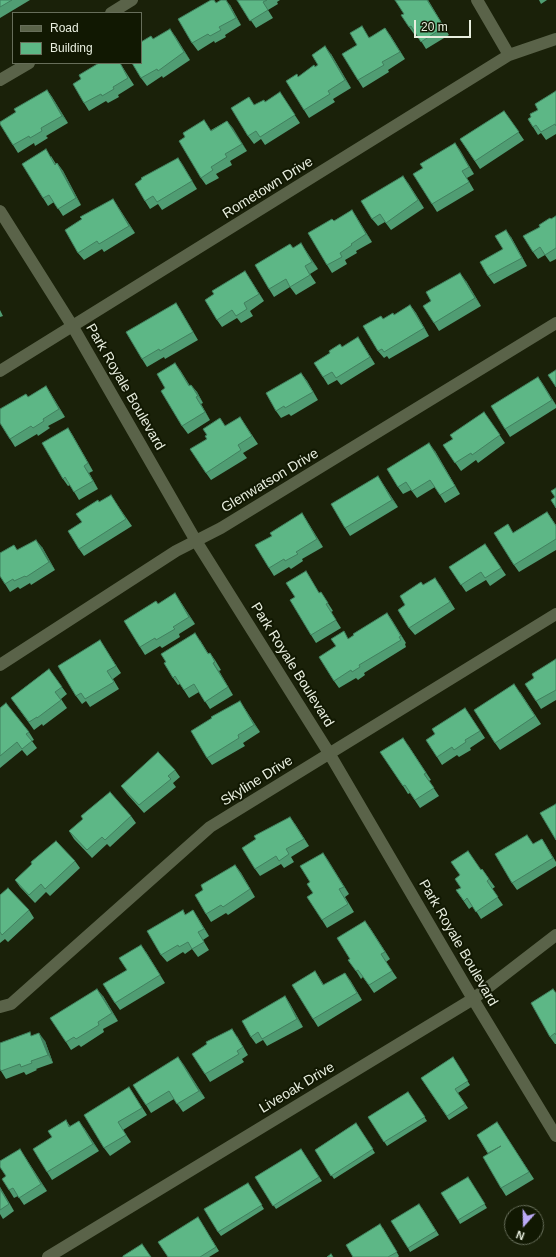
<!DOCTYPE html>
<html>
<head>
<meta charset="utf-8">
<style>
	body { margin:0 }
	#map { position:relative; width:556px; height:1257px; overflow:hidden; background:#1a2109; font-family:Arial,sans-serif }
	canvas { display:block }
	.legend { position:absolute; left:12px; top:12px; width:130px; height:52px; box-sizing:border-box; background:#111802; border:1px solid #676e5a; margin:0; padding:5px 7px; list-style:none; font-size:12px; color:#e8eedf }
	.legend li { display:flex; align-items:center; gap:8px; height:20px }
	.legend b { width:20px; border:1px solid #676e5a }
	.north { position:absolute; left:504px; top:1205px; width:40px; height:40px; box-sizing:border-box; background:#111802; border:1px solid #676e5a; border-radius:50%; rotate:200deg; font-size:11px; font-weight:700; line-height:16px; text-align:center; color:#e8eedf }
	.north::after { content:''; display:block; margin:auto; width:14px; height:18px; background:#bbaaf6; clip-path:polygon(50% 0,100% 100%,50% 72%,0 100%) }
	.scale { position:absolute; left:414px; top:20px; width:57px; height:18px; box-sizing:border-box; border:2px solid #e8eedf; border-top:0; padding-left:5px; font-size:12px; line-height:14px; white-space:nowrap; color:#e8eedf; -webkit-text-stroke:3px #111802; paint-order:stroke }
</style>
</head>
<body>
<div id="map">
<canvas width="556" height="1257"></canvas>
<ul class="legend">
<li><b style="height:5px;background:#5a6349"></b>Road</li>
<li><b style="height:11px;background:#5db786"></b>Building</li>
</ul>
<div class="north">N</div>
<div class="scale">20 m</div>
</div>
<script>
const c = document.querySelector('canvas').getContext('2d');
c.lineJoin = 'round';
const poly = rows => new Path2D(rows.map(r => 'M' + r).join(''));
function trace(path, color, width, dash) { c.strokeStyle = color; c.lineWidth = width; c.lineCap = dash ? 'butt' : 'round'; c.setLineDash(dash || []); c.stroke(path); }
function paint(path, color) { c.fillStyle = color; c.fill(path, 'evenodd'); }
function label(font, color, halo, rows, align = 'center') {
  c.font = font + ' Arial,sans-serif'; c.lineWidth = 4; c.setLineDash([]); c.textBaseline = 'middle'; c.strokeStyle = halo; c.fillStyle = color; for (const [text, x, y, turn = 0] of rows) {
    c.save(); c.translate(x, y); c.rotate((+turn || 0) * Math.PI / 180); c.textAlign = isNaN(turn) ? turn : align; if (halo) c.strokeText(text, 0, 0); c.fillText(text, 0, 0); c.restore();
  }
}
const minor = poly([
	[477,0,509,55],
	[111,13,132,0],
	[0,80,29,63],
	[0,211,73,327,196,541,329,753,473,999,556,1136],
	[0,371,509,55,556,39],
	[0,665,176,551,221,528,556,323],
	[0,1007,11,1004,210,827,556,614],
	[48,1257,473,999,556,935]
]);
const wall = poly([
	[0,0,30,0,0,18],
	[237,0,280,0,277,2,278,4,268,10,273,18,256,28],
	[428,0,449,35,426,49,416,33,414,34,409,27],
	[539,0,547,0,541,4],
	[216,3,230,5,241,25,225,35,226,37,215,43,214,41,198,51,192,43],
	[390,35,405,59,388,70,389,72,363,88,358,80,369,37],
	[175,36,190,60,163,78,162,76,147,86,141,78,153,39],
	[331,54,351,88,333,99,335,102,309,118,304,110,298,77,318,65],
	[99,63,120,63,134,85,118,95,119,97,108,103,106,101,89,111,84,103],
	[47,90,52,97,68,123,46,136,48,138,35,146,34,143,18,153,13,145,16,112],
	[556,91,556,134,546,140,541,133,538,135,533,127,531,117],
	[285,100,300,123,265,145,261,139,254,144,248,136,255,105,265,102],
	[504,111,524,140,480,169,460,139],
	[227,121,247,151,230,161,232,165,216,174,219,178,206,185,201,178,211,130],
	[455,143,474,174,467,178,474,190,437,212,432,204,423,168],
	[51,156,56,164,57,163,63,171,81,205,63,216,54,202,48,206,43,198],
	[178,158,197,189,162,210,158,204,150,209,145,201,142,179],
	[408,183,424,208,391,230,385,222,378,226,372,219],
	[113,199,135,233,104,252,102,249,84,260,78,253],
	[352,210,372,242,356,251,357,253,345,260,347,264,332,273,327,265,334,221],
	[556,216,556,259,550,262,545,255,538,259,533,252,540,227],
	[511,237,527,266,494,284,488,276,503,249],
	[293,248,306,251,318,269,310,274,316,283,296,295,290,287,274,297,269,289],
	[250,279,264,301,250,311,253,316,241,323,237,318,222,327,217,320],
	[466,281,481,306,439,331,434,323],
	[176,303,181,311,198,340,165,359,164,357,147,367,142,359],
	[410,305,416,313,429,336,389,359,387,356,384,358,378,351,383,319,394,315],
	[0,310,3,316,0,317],
	[363,345,375,364,341,385,337,380,328,385,323,377,342,347],
	[180,370,190,386,191,385,197,392,203,403,201,404,210,420,188,434,182,426,165,388],
	[301,373,307,381,318,400,291,416,289,414,281,418,276,411],
	[538,377,556,405,556,408,510,437,505,429],
	[46,386,65,417,48,426,50,428,38,436,37,434,15,447,10,439,28,397],
	[484,412,505,443,478,463,476,460,461,471,443,445,453,439],
	[240,417,258,444,243,453,247,458,211,480,206,473,225,426],
	[68,428,73,436,93,471,89,473,98,489,79,500,70,485,68,486,63,479],
	[435,451,460,494,445,503,435,487,417,498,411,490,403,494,398,487],
	[383,484,398,507,350,536,345,528],
	[99,502,116,503,132,526,84,556,79,549,82,522],
	[547,512,556,525,556,550,519,572,514,565,514,532],
	[302,513,323,547,302,559,303,561,291,569,289,567,274,576,269,568,272,536],
	[485,544,506,575,490,586,486,580,466,592,449,567],
	[42,547,55,570,31,585,30,583,20,589,18,587,10,592,5,584,18,550],
	[306,571,319,593,326,600,333,611,331,612,341,628,316,643,311,635,295,597],
	[423,585,440,585,455,609,415,635,409,628,405,605],
	[180,601,195,624,179,634,180,637,162,648,160,646,145,655,140,647,158,604],
	[387,613,406,643,405,644,406,647,364,673,365,675,358,680,356,678,339,688,334,681],
	[100,640,121,673,113,679,119,689,90,707,86,701,82,704,76,696],
	[200,640,208,653,210,653,215,660,221,670,219,671,233,695,210,709,199,692,189,698,180,684,178,685,173,678],
	[556,659,556,700,541,709,536,701,534,678],
	[49,669,67,694,61,699,67,708,43,726,42,724,34,730,11,698],
	[520,692,541,724,500,750,495,743],
	[0,708,29,732,34,740,32,741,37,748,27,756,22,750,0,768],
	[465,708,485,738,470,748,471,750,459,757,457,755,442,765,437,757,435,734],
	[245,709,260,732,243,743,245,746,212,765,207,758],
	[408,745,431,780,429,781,439,796,420,808,410,793,408,794,403,786],
	[175,770,180,777,173,783,176,787,144,813,127,794,121,786],
	[131,816,136,823,110,847,107,844,92,858,74,839,69,831],
	[295,824,309,846,291,857,294,862,284,868,281,864,260,876,255,869],
	[542,839,556,862,556,866,517,890,512,883,533,844],
	[323,853,349,894,345,897,354,912,327,928,322,920,310,882],
	[75,861,80,868,50,896,46,892,35,903,20,887,15,880],
	[235,865,241,873,255,897,228,915,226,913,211,922,206,914,203,890],
	[482,869,495,887,492,889,503,905,481,919,473,906,469,909,456,890,461,888],
	[0,895,29,910,34,918,8,942,5,939,0,943],
	[183,910,185,914,198,918,209,936,203,940,209,950,198,957,192,949,185,954,183,952,167,962,161,955],
	[370,928,390,959,386,962,397,978,374,993,363,977,361,979,356,971,350,959],
	[146,952,165,983,120,1010,115,1003,127,970],
	[315,971,324,985,350,980,362,1000,318,1027,313,1019],
	[556,993,556,1044,555,1044,550,1037],
	[103,996,118,1021,103,1029,104,1032,81,1047,79,1045,71,1050,66,1042],
	[285,996,290,1004,303,1027,267,1046,263,1040,256,1044,251,1037],
	[32,1036,45,1041,53,1063,36,1069,37,1070,26,1075,24,1072,6,1079,1,1071],
	[237,1036,248,1055,242,1059,244,1062,210,1082,205,1074],
	[178,1057,205,1098,183,1112,174,1099,151,1113,146,1105],
	[453,1057,470,1085,458,1093,468,1108,449,1120,421,1078],
	[129,1087,147,1115,123,1130,131,1142,110,1156,104,1148],
	[408,1092,427,1121,387,1146,368,1117],
	[66,1120,70,1126,84,1128,99,1151,52,1180,47,1172,52,1137],
	[356,1123,375,1153,334,1179,315,1150],
	[502,1130,534,1179,506,1196,501,1188,488,1154,477,1135],
	[301,1149,322,1181,276,1209,255,1177],
	[25,1157,47,1191,24,1205,18,1196,14,1198,9,1190,6,1176],
	[470,1180,487,1208,460,1224,458,1220],
	[248,1183,264,1209,221,1236,218,1232],
	[0,1187,14,1211,3,1219,0,1214],
	[422,1208,439,1235,410,1252,408,1248],
	[198,1217,219,1251,209,1257,168,1257],
	[383,1228,399,1256,398,1257,353,1257]
]);
const shadedWall = poly([
	[226,0,230,5,241,25,236,18],
	[427,0,428,0,449,35,444,27],
	[385,28,390,35,405,59,400,52],
	[170,29,175,36,190,60,184,52],
	[325,46,331,54,351,88,345,80],
	[47,90,52,97,68,123,62,116],
	[227,121,233,128,247,151,242,144],
	[455,143,460,150,474,174,469,167],
	[178,158,183,165,197,189,192,181],
	[57,163,63,171,81,205,76,198],
	[403,176,408,183,424,208,418,200],
	[113,199,118,207,135,233,129,226],
	[352,210,372,242,366,234],
	[506,230,511,237,527,266,522,258],
	[301,243,306,251,318,269,312,262],
	[245,271,250,279,264,301,259,294],
	[460,273,466,281,481,306,475,298],
	[410,305,416,313,429,336,424,328],
	[358,337,363,345,375,364,370,357],
	[175,363,180,370,195,394,189,386],
	[301,373,307,381,318,400,313,392],
	[538,377,543,384,556,405,552,400],
	[191,385,197,392,203,403,198,396],
	[46,386,51,394,65,417,59,409],
	[196,397,201,404,210,420,205,412],
	[68,428,73,436,93,471,88,463],
	[429,443,435,451,460,494,455,486],
	[84,466,89,473,98,489,93,481],
	[378,476,383,484,398,507,392,500],
	[302,513,307,521,323,547,317,539],
	[36,540,42,547,55,570,49,562],
	[175,593,180,601,195,624,189,617],
	[387,613,392,620,406,643,401,636],
	[213,663,219,671,233,695],
	[240,701,245,709,260,732,254,725],
	[290,817,295,824,309,846,304,839],
	[542,839,547,847,556,862,553,858],
	[323,853,328,860,349,894,344,887],
	[235,865,241,873,255,897],
	[193,910,198,918,209,936,204,929],
	[365,921,370,928,390,959,385,952],
	[141,945,146,952,165,983,160,975],
	[345,973,350,980,362,1000,357,993],
	[97,989,103,996,118,1021,112,1013],
	[285,996,290,1004,303,1027,297,1019],
	[39,1033,45,1041,53,1063,48,1055],
	[178,1057,184,1065,205,1098,199,1091],
	[79,1121,84,1128,99,1151,93,1144],
	[20,1149,25,1157,47,1191,41,1184],
	[0,1187,14,1211,0,1189]
]);
const building = poly([
	[0,0,12,0,0,7,0,0],
	[211,0,214,0,216,3,221,0,226,0,236,18,219,27,221,30,210,36,208,34,192,43,178,19,211,0],
	[237,0,267,0,263,2,268,10,250,21,237,0],
	[395,0,427,0,444,27,421,42,411,26,409,27,401,15,404,14,395,0],
	[362,26,369,38,385,28,400,52,382,62,384,65,358,80,342,54,357,45,350,33,362,26],
	[170,29,184,52,158,71,157,69,141,78,132,63,141,63,141,42,151,36,153,39,170,29],
	[325,46,345,80,328,91,330,94,304,110,286,81,297,74,298,77,314,65,315,67,318,65,312,55,325,46],
	[99,63,120,63,128,78,113,87,114,89,102,96,101,94,84,103,73,84,81,79,79,75,99,63],
	[47,90,62,116,41,128,42,131,30,138,29,136,13,145,0,124,0,122,16,112,14,109,47,90],
	[556,91,556,126,555,124,541,132,536,125,533,127,528,119,531,117,530,114,538,110,535,104,556,91],
	[280,92,295,115,260,137,256,131,248,136,231,108,249,97,254,105,264,100,265,102,280,92],
	[504,111,519,132,475,161,460,139,504,111],
	[204,120,211,131,227,121,242,144,225,154,227,157,211,167,213,170,201,178,179,141,185,137,183,133,204,120],
	[455,143,469,167,462,171,469,182,432,204,413,174,423,168,420,164,455,143],
	[46,149,55,165,57,163,76,198,58,209,49,195,43,198,22,164,46,149],
	[178,158,192,181,157,202,153,196,145,201,135,184,142,179,141,178,178,158],
	[403,176,418,200,386,223,380,214,372,219,361,201,403,176],
	[113,199,129,226,99,244,97,241,78,253,65,230,82,219,80,217,113,199],
	[352,210,366,234,351,244,352,245,340,253,342,257,327,265,308,233,332,219,334,221,352,210],
	[556,216,556,248,545,255,540,247,533,252,523,236,540,227,539,225,550,218,551,219,556,216],
	[506,230,522,258,488,276,480,262,503,249,495,236,506,230],
	[301,243,312,262,305,266,310,275,290,287,286,279,269,289,255,265,290,244,293,248,301,243],
	[245,271,259,294,244,303,247,309,236,316,232,310,217,320,205,300,214,294,212,291,245,271],
	[460,273,475,298,434,323,423,306,431,301,426,292,460,273],
	[176,303,193,332,160,351,159,349,142,359,126,332,176,303],
	[410,305,424,328,384,352,382,349,378,351,363,326,381,316,383,319,393,313,394,315,410,305],
	[358,337,370,357,336,378,332,372,323,377,314,363,330,353,329,351,340,344,342,347,358,337],
	[175,363,189,386,191,385,198,396,196,397,205,412,182,426,161,391,165,388,157,374,175,363],
	[556,370,556,387,548,375,556,370],
	[301,373,313,392,285,408,284,406,276,411,266,393,301,373],
	[538,377,552,400,505,429,491,406,538,377],
	[46,386,59,409,43,419,44,421,33,428,31,426,10,439,0,423,0,409,26,394,28,397,46,386],
	[484,412,500,435,472,455,471,453,455,463,443,445,453,439,450,435,484,412],
	[240,417,252,436,238,445,241,450,206,473,190,449,207,439,205,436,207,435,203,429,220,418,225,426,240,417],
	[68,428,88,463,84,466,93,481,74,492,65,477,63,479,42,443,68,428],
	[429,443,455,486,440,495,430,480,412,491,406,482,398,487,387,469,429,443],
	[378,476,392,500,345,528,331,504,378,476],
	[556,488,556,508,551,500,555,497,551,491,556,488],
	[111,495,126,519,79,549,68,531,82,522,76,514,98,500,99,502,111,495],
	[547,512,556,526,556,539,514,565,494,533,508,524,513,533,547,512],
	[302,513,317,539,296,552,298,554,285,561,284,559,269,568,255,545,272,536,270,533,302,513],
	[36,540,49,562,26,577,25,576,14,581,13,579,5,584,0,576,0,553,14,545,17,550,36,540],
	[485,544,501,568,485,578,481,572,461,585,449,567,485,544],
	[306,571,319,593,321,592,328,603,326,604,336,620,311,635,290,600,295,597,286,583,306,571],
	[435,578,450,602,409,628,398,610,405,605,400,596,421,582,423,585,435,578],
	[175,593,189,617,173,627,175,629,156,640,155,638,140,647,124,621,156,601,158,604,175,593],
	[387,613,401,636,399,637,401,640,359,665,360,667,352,672,351,670,334,681,319,657,336,646,331,639,344,631,348,639,354,635,353,634,387,613],
	[195,633,208,654,210,653,215,662,213,663,228,687,205,702,194,684,184,690,175,676,173,678,164,663,166,662,161,654,195,633],
	[100,640,116,666,107,671,114,682,85,699,81,693,76,696,58,666,100,640],
	[556,659,556,690,536,701,525,684,534,678,532,674,556,659],
	[49,669,62,687,55,692,61,700,37,718,37,717,29,722,11,698,49,669],
	[514,684,535,716,495,743,474,710,514,684],
	[240,701,254,725,238,735,239,738,207,758,191,731,212,718,211,717,240,701],
	[6,703,29,732,26,734,32,741,22,749,17,742,0,756,0,708,6,703],
	[465,708,480,731,465,740,466,742,454,750,452,747,437,757,426,740,435,734,432,729,465,708],
	[403,738,426,773,424,774,434,788,415,800,405,785,403,786,380,752,403,738],
	[158,752,175,770,168,776,171,779,139,805,121,786,158,752],
	[110,792,131,816,105,840,102,837,87,850,69,831,83,819,81,816,110,792],
	[556,804,556,840,540,813,556,804],
	[290,817,304,839,286,849,289,854,279,861,276,856,255,869,242,848,256,839,254,836,290,817],
	[527,835,533,844,542,839,553,858,512,883,495,854,527,835],
	[56,841,75,861,45,889,41,884,29,895,15,880,32,864,31,862,56,841],
	[468,851,481,870,482,869,489,879,487,881,498,897,476,912,467,898,464,901,456,890,461,888,455,879,460,875,451,862,468,851],
	[323,853,344,887,339,889,348,904,322,920,307,897,313,893,307,884,310,882,300,866,323,853],
	[235,865,250,889,223,907,221,905,206,914,195,895,203,890,201,885,235,865],
	[8,888,29,910,2,935,0,932,0,895,8,888],
	[183,910,185,915,193,910,204,929,198,932,204,942,192,949,188,942,179,947,178,945,161,955,147,931,183,910],
	[365,921,385,952,381,954,392,971,369,985,358,970,356,971,348,960,350,959,337,938,365,921],
	[141,945,160,975,115,1003,103,984,127,970,119,958,141,945],
	[315,971,323,985,345,973,357,993,313,1019,292,985,315,971],
	[97,989,112,1013,98,1022,99,1025,76,1039,74,1037,66,1042,50,1018,97,989],
	[553,989,556,993,556,1035,555,1033,550,1037,531,1003,553,989],
	[285,996,297,1019,262,1039,258,1032,251,1037,242,1021,285,996],
	[232,1029,243,1047,237,1051,239,1054,205,1074,192,1054,207,1044,206,1042,232,1029],
	[30,1032,31,1036,39,1033,48,1055,31,1061,32,1063,21,1067,20,1064,1,1071,0,1069,0,1043,30,1032],
	[178,1057,199,1091,177,1104,169,1091,146,1105,133,1085,178,1057],
	[453,1057,468,1081,455,1089,465,1104,447,1116,421,1078,453,1057],
	[129,1087,142,1108,118,1122,126,1135,104,1148,84,1115,129,1087],
	[408,1092,425,1117,384,1142,368,1117,408,1092],
	[66,1120,69,1127,79,1121,93,1144,47,1172,33,1149,52,1137,48,1131,66,1120],
	[497,1122,529,1172,501,1188,483,1157,501,1146,488,1153,477,1135,497,1122],
	[356,1123,373,1149,331,1176,315,1150,356,1123],
	[20,1149,41,1184,19,1198,13,1188,9,1190,2,1179,6,1176,0,1167,0,1161,20,1149],
	[301,1149,319,1177,273,1206,255,1177,301,1149],
	[468,1177,485,1204,458,1220,441,1193,468,1177],
	[248,1183,262,1205,218,1232,204,1209,248,1183],
	[0,1189,9,1204,0,1210,0,1189],
	[419,1204,436,1231,408,1248,391,1221,419,1204],
	[198,1217,216,1247,200,1257,168,1257,158,1242,198,1217],
	[380,1224,397,1252,388,1257,353,1257,346,1245,380,1224],
	[142,1244,151,1257,123,1257,123,1256,142,1244],
	[331,1254,333,1257,327,1257,331,1254]
]);
const streetNames = [
	["Rometown Drive",268,188,-32],
	["Park Royale Boulevard",125,387,60],
	["Glenwatson Drive",270,481,-31],
	["Park Royale Boulevard",292,665,58],
	["Skyline Drive",257,781,-32],
	["Park Royale Boulevard",458,943,60],
	["Liveoak Drive",297,1088,-31]
];
trace(minor, '#5a6349', 12);
paint(wall, '#509d73');
paint(shadedWall, '#41805e');
paint(building, '#5db786');
trace(building, '#41805e', 1);
label('14px', '#e8eedf', '#111802', streetNames);
</script>
</body>
</html>
